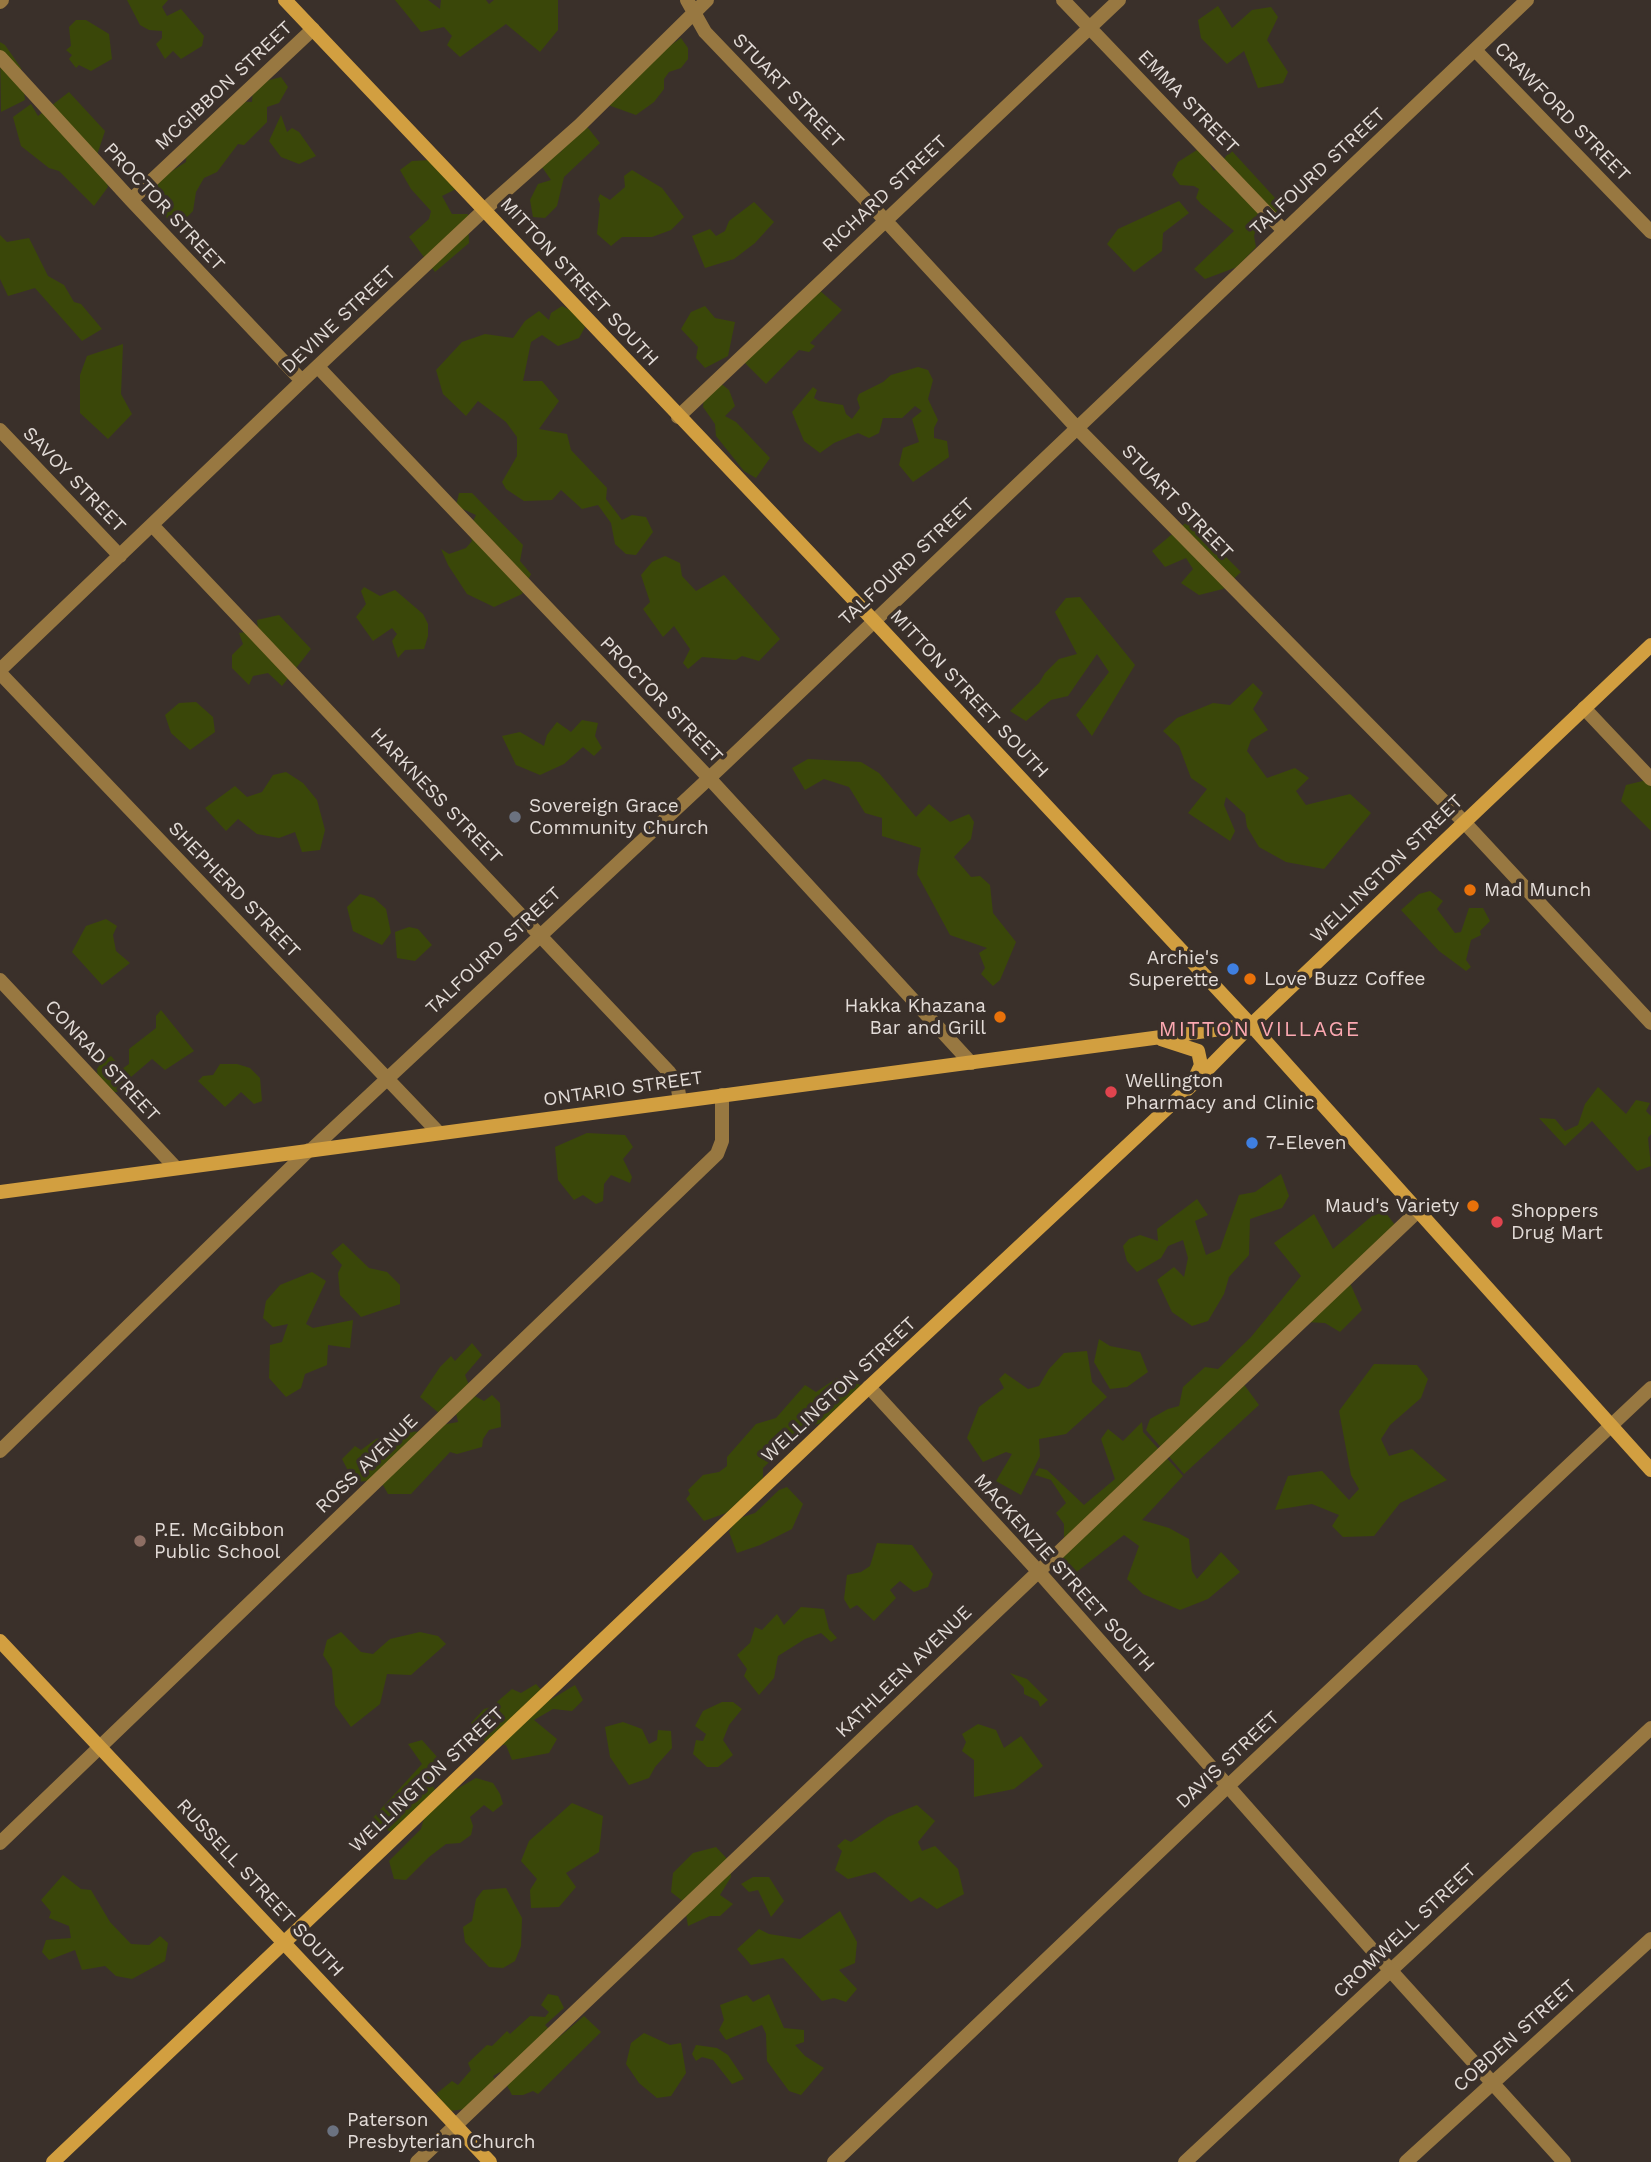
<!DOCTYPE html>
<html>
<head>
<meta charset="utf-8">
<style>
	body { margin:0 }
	canvas { display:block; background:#3a302a }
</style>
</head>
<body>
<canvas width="1651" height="2162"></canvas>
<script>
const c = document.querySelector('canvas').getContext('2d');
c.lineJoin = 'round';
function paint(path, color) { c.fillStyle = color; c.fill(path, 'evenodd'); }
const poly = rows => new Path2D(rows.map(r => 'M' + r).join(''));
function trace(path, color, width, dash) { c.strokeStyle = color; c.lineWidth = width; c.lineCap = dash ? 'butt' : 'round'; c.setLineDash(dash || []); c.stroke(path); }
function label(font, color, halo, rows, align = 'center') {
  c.font = font + ' "Work Sans",sans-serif'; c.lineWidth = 7; c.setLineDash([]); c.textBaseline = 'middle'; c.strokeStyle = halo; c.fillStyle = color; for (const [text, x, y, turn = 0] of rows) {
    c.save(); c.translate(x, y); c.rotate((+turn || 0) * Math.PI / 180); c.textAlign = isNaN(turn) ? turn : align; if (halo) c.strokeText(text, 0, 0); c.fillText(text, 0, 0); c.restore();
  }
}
const green = poly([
	[127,0,168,0,162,7,167,16,181,9,204,36,202,46,181,59,173,51,165,59,156,44,162,38,162,31,149,30,140,25],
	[395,0,428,0,440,9,441,0,486,0,489,4,494,0,558,0,558,30,540,52,506,24,460,57,447,45,452,36,444,27,421,32],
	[1218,6,1232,28,1252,10,1271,7,1278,17,1267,40,1288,72,1283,83,1258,88,1244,51,1227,64,1201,38,1198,20],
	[76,20,86,20,109,34,112,59,91,71,79,65,76,68,69,59,72,55,66,50,71,46,69,27],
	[681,38,688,48,688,59,681,68,669,72,664,79,664,89,654,102,636,115,608,105,608,89],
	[0,42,5,45,21,68,25,100,1,112],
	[281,77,288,87,279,103,267,107,267,122,244,145,238,144,217,172,204,178,196,192,193,211,181,223,168,220,157,202,158,180,186,162,187,143,232,101,252,102,253,88,266,81],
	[69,92,105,131,97,155,108,187,94,206,59,171,49,168,21,146,13,117,31,104,38,116],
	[281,115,287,132,292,128,299,132,316,156,299,164,281,157,269,141],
	[585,124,600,143,564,177,557,206,545,218,533,217,530,200,538,184,551,180,542,167,549,154,561,152,568,136],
	[1200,148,1214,171,1231,150,1276,199,1279,217,1257,225,1254,236,1256,247,1237,267,1205,279,1194,269,1234,231,1201,204,1196,198,1199,189,1194,186,1180,185,1172,175,1178,162],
	[431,160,460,187,442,196,452,214,468,214,469,243,435,272,409,237,429,219,431,211,411,189,400,170,412,161],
	[632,170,662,188,684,217,671,230,652,237,622,237,611,246,597,234,600,204,598,199,600,194,610,200,625,187,624,176],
	[1179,201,1189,213,1163,233,1162,251,1134,272,1107,244,1118,229],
	[754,202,774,222,755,243,734,259,705,268,692,236,710,229,716,236,725,231,729,221],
	[0,235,7,242,29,238,48,276,64,285,74,302,81,304,102,329,82,341,35,288,8,296,0,279],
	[818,289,842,310,810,343,815,346,809,352,799,350,766,384,741,359],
	[562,306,576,313,585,327,579,338,558,346,542,335,531,342,523,381,542,381,559,401,539,429,567,434,571,450,607,488,606,499,622,520,632,515,646,517,653,532,636,555,626,554,615,544,611,523,598,505,582,509,561,490,552,500,524,501,506,489,502,482,517,456,517,437,506,422,478,401,466,416,443,394,436,370,462,342,485,334,513,338,525,321,539,311,549,320,551,313],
	[705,306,715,318,735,322,728,356,705,368,696,358,698,347,681,329,691,312],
	[123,344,121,394,132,414,108,439,80,413,80,375,87,356],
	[918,367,928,370,933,380,928,399,938,420,934,428,934,438,947,441,949,457,913,482,899,465,903,448,919,442,912,419,922,411,915,406,902,418,883,418,879,433,869,438,858,433,834,443,820,453,804,441,792,412,813,387,817,390,814,398,819,401,843,405,846,414,852,419,860,408,857,399,859,394,883,382,891,375],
	[714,378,729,390,735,406,725,416,736,422,770,458,756,478,744,471,716,436,715,424,703,407,705,387],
	[459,493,472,493,523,545,520,561,531,574,522,594,494,607,467,594,448,565,441,549,449,554,466,548,472,541,468,532,476,515,456,506],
	[1189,520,1241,572,1223,589,1199,595,1181,583,1193,569,1186,558,1165,567,1152,551],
	[665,556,680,563,682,576,696,591,724,575,780,639,759,661,742,656,736,660,702,657,688,669,683,663,690,649,674,626,663,637,643,609,650,602,641,575,652,562],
	[364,587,380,596,395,590,423,614,428,624,428,636,424,649,405,650,398,658,392,641,397,634,392,628,373,641,356,617,366,604,361,591],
	[1080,597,1135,665,1092,736,1076,715,1109,672,1097,654,1068,696,1051,700,1026,721,1010,711,1039,683,1045,673,1059,659,1077,654,1055,612,1066,598],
	[279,615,311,649,282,686,268,673,253,676,249,685,232,668,232,655,243,644,239,633,258,630,257,620],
	[1253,683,1263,693,1253,709,1268,730,1251,740,1247,751,1267,778,1295,768,1309,778,1296,791,1306,805,1350,794,1371,813,1324,869,1286,862,1259,847,1247,827,1245,814,1226,797,1224,805,1235,831,1230,841,1188,813,1207,789,1191,778,1179,746,1163,731,1177,718,1213,703,1230,705],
	[196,702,213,717,215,732,190,750,171,733,165,715,179,703],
	[582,720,598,723,595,736,602,748,594,756,583,747,564,764,540,775,516,765,502,736,520,732,544,746,547,735,557,722,571,732],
	[808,759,861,762,879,773,916,817,929,804,950,822,969,814,974,822,971,839,954,857,971,877,980,876,990,885,993,913,1016,942,1000,980,993,986,981,974,985,968,979,953,987,948,950,935,917,874,921,848,882,836,882,818,865,813,849,787,824,779,805,790,792,768],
	[286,772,303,783,317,800,325,830,320,850,302,852,295,832,279,838,257,834,238,819,226,831,205,808,235,786,247,797,262,792,273,775],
	[1651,779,1651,831,1621,801,1626,785],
	[1430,891,1443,901,1437,909,1455,933,1461,932,1469,908,1483,908,1490,921,1480,931,1481,935,1471,940,1466,960,1471,967,1466,971,1439,951,1401,910,1419,894],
	[360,894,374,898,386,909,391,933,382,945,353,931,347,907],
	[106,919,117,926,113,935,116,951,130,963,102,985,72,952,86,926],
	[409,927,418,929,432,945,415,961,397,958,395,932],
	[161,1010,194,1051,165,1070,152,1059,131,1077,133,1082,117,1092,108,1092,98,1079,97,1069,101,1063,111,1056,122,1069,129,1064,129,1049,156,1028,156,1016],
	[220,1064,237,1064,250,1068,260,1078,262,1101,254,1104,241,1092,225,1107,198,1081,203,1076,213,1075],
	[1598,1087,1626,1114,1636,1100,1650,1103,1646,1111,1651,1116,1651,1134,1648,1138,1651,1166,1637,1171,1592,1121,1565,1146,1539,1118,1555,1119,1565,1131,1578,1125,1585,1104],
	[587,1133,625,1135,633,1147,623,1159,632,1177,630,1183,611,1175,604,1184,603,1201,596,1204,583,1195,574,1200,558,1180,555,1147],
	[1281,1174,1289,1196,1282,1208,1250,1219,1249,1255,1229,1277,1224,1294,1208,1321,1192,1326,1172,1312,1157,1280,1174,1267,1184,1277,1188,1258,1183,1240,1168,1246,1161,1258,1137,1272,1127,1261,1123,1246,1129,1239,1140,1235,1158,1241,1157,1229,1197,1199,1208,1215,1195,1221,1206,1255,1220,1249,1239,1195,1255,1192],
	[1385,1212,1402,1234,1350,1283,1362,1310,1340,1332,1325,1323,1307,1322,1237,1375,1259,1405,1184,1474,1146,1430,1150,1419,1168,1409,1179,1406,1183,1387,1205,1367,1218,1369,1251,1337,1301,1276,1274,1243,1314,1214,1333,1249,1372,1216],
	[343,1243,369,1268,387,1272,400,1285,400,1304,361,1317,340,1295,338,1273,342,1265,331,1253],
	[312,1272,326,1281,306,1324,313,1328,353,1320,350,1348,328,1345,327,1365,305,1374,301,1388,286,1397,269,1378,270,1345,282,1342,288,1324,273,1327,263,1318,266,1301,280,1285],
	[1099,1339,1110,1346,1140,1352,1148,1372,1127,1387,1110,1389,1094,1362],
	[472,1343,482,1355,465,1375,470,1388,440,1414,420,1397,440,1367,451,1356,455,1361],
	[1087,1351,1092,1382,1107,1397,1066,1434,1039,1439,1040,1456,1021,1495,996,1481,1012,1454,1006,1452,983,1462,967,1438,979,1407,1004,1388,999,1379,1005,1373,1028,1389,1039,1386,1049,1369,1064,1353],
	[1374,1364,1417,1365,1428,1379,1421,1398,1390,1425,1381,1439,1389,1456,1412,1449,1447,1480,1400,1503,1374,1536,1343,1537,1332,1526,1339,1515,1312,1504,1275,1510,1288,1476,1322,1471,1349,1500,1359,1489,1351,1475,1339,1411],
	[837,1378,861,1385,821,1423,805,1428,763,1468,763,1479,726,1513,704,1521,686,1499,690,1494,688,1490,703,1475,719,1472,727,1466,727,1457,756,1424,776,1418,805,1385,816,1392],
	[467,1392,484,1401,492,1395,500,1403,501,1427,489,1430,483,1439,482,1447,457,1454,450,1452,411,1494,388,1494,383,1485,373,1481,441,1425,458,1422,454,1404],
	[1142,1422,1143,1432,1183,1476,1142,1520,1169,1528,1189,1539,1192,1571,1197,1579,1221,1552,1240,1572,1208,1599,1180,1610,1143,1594,1127,1579,1139,1546,1124,1535,1074,1574,1053,1563,1064,1548,1064,1524,1056,1513,1066,1503,1051,1480,1035,1475,1039,1468,1047,1470,1084,1505,1115,1479,1101,1439,1108,1429,1123,1441],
	[392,1426,402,1426,407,1431,421,1432,369,1481,354,1482,342,1459,355,1446,361,1450,376,1439,392,1434],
	[787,1487,803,1504,792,1529,760,1545,737,1553,729,1532,737,1519,755,1513,779,1490],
	[877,1543,912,1545,933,1574,928,1587,914,1592,900,1581,890,1590,896,1598,874,1621,857,1605,850,1609,844,1599,847,1575,861,1572,870,1566],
	[801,1607,824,1609,829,1629,837,1638,831,1642,821,1633,805,1639,778,1656,774,1678,759,1695,744,1676,747,1669,737,1655,750,1643,755,1627,762,1630,777,1614,784,1625],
	[341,1632,361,1652,373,1654,390,1639,420,1632,438,1636,446,1644,411,1675,387,1674,380,1704,351,1727,335,1705,332,1669,323,1655,327,1640],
	[1010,1673,1027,1679,1048,1700,1040,1707,1038,1701,1024,1694,1024,1688],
	[536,1684,550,1700,575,1685,583,1700,572,1711,553,1709,534,1720,557,1739,549,1753,512,1760,506,1745,486,1743,471,1723,484,1709,491,1707,512,1689,521,1693],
	[722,1702,733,1702,742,1709,729,1725,723,1740,733,1755,718,1767,707,1767,693,1754,696,1740,703,1741,706,1734,695,1726,703,1711],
	[623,1722,642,1729,649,1744,657,1740,658,1730,671,1731,672,1748,655,1767,649,1778,629,1785,610,1757,605,1727],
	[978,1724,996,1730,1004,1748,1021,1736,1043,1766,1014,1789,974,1797,974,1760,962,1751,966,1742,962,1734],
	[422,1740,446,1767,433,1787,441,1798,476,1778,493,1783,500,1794,503,1804,493,1812,484,1805,470,1817,473,1826,471,1835,460,1843,446,1844,429,1857,406,1880,394,1879,389,1861,421,1829,424,1818,391,1832,370,1821,422,1764,408,1744],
	[572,1803,603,1816,599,1852,566,1873,576,1887,559,1907,531,1908,530,1890,537,1879,521,1861,529,1841],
	[917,1805,935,1821,918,1842,922,1851,935,1846,958,1869,964,1894,937,1909,920,1897,911,1902,875,1872,848,1879,835,1870,842,1851,837,1846,845,1839,851,1842,888,1817],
	[716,1847,730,1862,731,1877,720,1895,733,1904,720,1916,710,1916,688,1926,684,1902,671,1892,673,1873,693,1853],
	[63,1875,81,1889,91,1890,110,1922,131,1944,149,1945,160,1936,168,1943,165,1961,132,1979,116,1976,105,1966,82,1970,75,1950,49,1960,42,1952,46,1940,71,1938,69,1926,49,1918,51,1912,41,1900],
	[753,1877,769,1877,784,1901,771,1917,758,1890,749,1892,741,1884],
	[506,1888,522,1918,521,1946,515,1961,503,1968,489,1967,465,1942,463,1927,472,1921,476,1899,483,1890],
	[840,1911,857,1942,855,1963,839,1970,857,1989,846,2002,834,1998,822,2001,783,1958,751,1965,737,1949,759,1929,769,1934,800,1939],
	[548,1994,558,1996,564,2008,545,2025,558,2038,584,2016,601,2032,538,2094,533,2091,523,2095,512,2095,500,2072,493,2076,501,2091,484,2106,451,2111,436,2094,452,2081,458,2085,471,2070,468,2063,487,2045,492,2046,507,2031,510,2034,530,2016,545,2017,549,2012,541,2005],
	[769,1994,784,2028,804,2030,804,2042,795,2045,805,2056,824,2068,801,2095,789,2091,767,2061,766,2034,762,2025,726,2040,719,2030,724,2020,720,2005,747,1995,753,2002],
	[644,2033,670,2045,681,2043,686,2073,671,2096,657,2098,639,2083,626,2064,631,2043],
	[696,2045,717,2048,728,2055,744,2079,732,2084,713,2060,702,2057,696,2061,692,2054]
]);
const street = poly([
	[687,0,705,32,885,220,1077,428,1464,822,1651,1023],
	[1063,0,1284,231],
	[0,2,2,0],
	[1475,50,1651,232],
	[0,57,131,200,302,381],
	[131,200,313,29],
	[318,367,709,778,971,1063],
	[678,417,1119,0],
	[0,430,120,556],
	[152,525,669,1072,677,1083,680,1101],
	[0,670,302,381,484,210,580,125,707,0],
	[0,673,439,1133],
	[1584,708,1651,779],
	[0,980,176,1168],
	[311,1150,721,767,1527,0],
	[869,1387,1038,1571,1391,1971,1564,2162],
	[0,1451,309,1150],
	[0,1843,717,1154,722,1141,722,1095],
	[417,2162,1419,1210],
	[834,2162,1228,1786,1651,1388],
	[1185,2162,1651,1728],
	[1406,2162,1651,1939]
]);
const secondary = poly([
	[285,0,873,620,1251,1025,1651,1470],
	[1161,1039,1198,1051,1201,1065,1195,1078],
	[0,1192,1251,1025],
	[0,1641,490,2162],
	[53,2162,869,1387,1192,1085,1251,1025,1651,645]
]);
const markers = [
	[515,817,7,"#6b7280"],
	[1470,890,7,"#e8710a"],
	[1233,969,7,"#3f7fe0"],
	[1250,979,7,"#e8710a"],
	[1000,1017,7,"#e8710a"],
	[1111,1092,7,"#e0444e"],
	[1252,1143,7,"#3f7fe0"],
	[1473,1206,7,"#e8710a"],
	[1497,1222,7,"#e0444e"],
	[140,1541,7,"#8d6e63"],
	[333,2131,7,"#6b7280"]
];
const streetNames = [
	["MCGIBBON STREET",224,86,-43],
	["STUART STREET",788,91,46],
	["EMMA STREET",1188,102,46],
	["CRAWFORD STREET",1562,112,46],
	["TALFOURD STREET",1318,172,-43],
	["RICHARD STREET",885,194,-43],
	["PROCTOR STREET",164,207,47],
	["MITTON STREET SOUTH",579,282,47],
	["DEVINE STREET",339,320,-43],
	["SAVOY STREET",74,480,46],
	["STUART STREET",1177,502,46],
	["TALFOURD STREET",907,562,-43],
	["MITTON STREET SOUTH",969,694,47],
	["PROCTOR STREET",661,700,46],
	["HARKNESS STREET",436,796,46],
	["WELLINGTON STREET",1387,869,-44],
	["SHEPHERD STREET",234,890,46],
	["TALFOURD STREET",494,951,-43],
	["CONRAD STREET",102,1061,47],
	["ONTARIO STREET",623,1089,-8],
	["WELLINGTON STREET",839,1390,-43],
	["ROSS AVENUE",367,1464,-44],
	["MACKENZIE STREET SOUTH",1064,1573,48],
	["KATHLEEN AVENUE",904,1672,-44],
	["DAVIS STREET",1228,1760,-43],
	["WELLINGTON STREET",427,1780,-43],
	["RUSSELL STREET SOUTH",260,1888,47],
	["CROMWELL STREET",1405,1931,-43],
	["COBDEN STREET",1515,2036,-42]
];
const poiNames = [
	["Sovereign Grace",529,806],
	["Community Church",529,828],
	["Mad Munch",1484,890],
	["Archie's",1219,958,"right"],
	["Superette",1219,980,"right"],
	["Love Buzz Coffee",1264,979],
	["Hakka Khazana",986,1006,"right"],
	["Bar and Grill",986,1028,"right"],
	["Wellington",1125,1081],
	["Pharmacy and Clinic",1125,1103],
	["7-Eleven",1266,1143],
	["Maud's Variety",1459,1206,"right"],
	["Shoppers",1511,1211],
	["Drug Mart",1511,1233],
	["P.E. McGibbon",154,1530],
	["Public School",154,1552],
	["Paterson",347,2120],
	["Presbyterian Church",347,2142]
];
const neighbourhoodNames = [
	["MITTON VILLAGE",1260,1030]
];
paint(green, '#3a4709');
trace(street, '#987841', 14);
trace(secondary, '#d29f40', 14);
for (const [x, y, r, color] of markers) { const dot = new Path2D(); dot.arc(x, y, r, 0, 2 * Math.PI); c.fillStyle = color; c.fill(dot); trace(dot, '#3a302a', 2.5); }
label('19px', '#e3dcd8', '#3a302a', streetNames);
label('19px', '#e3dcd8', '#3a302a', poiNames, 'left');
c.letterSpacing = '2px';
label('21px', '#fca8b1', '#3a302a', neighbourhoodNames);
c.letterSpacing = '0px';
</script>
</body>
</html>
